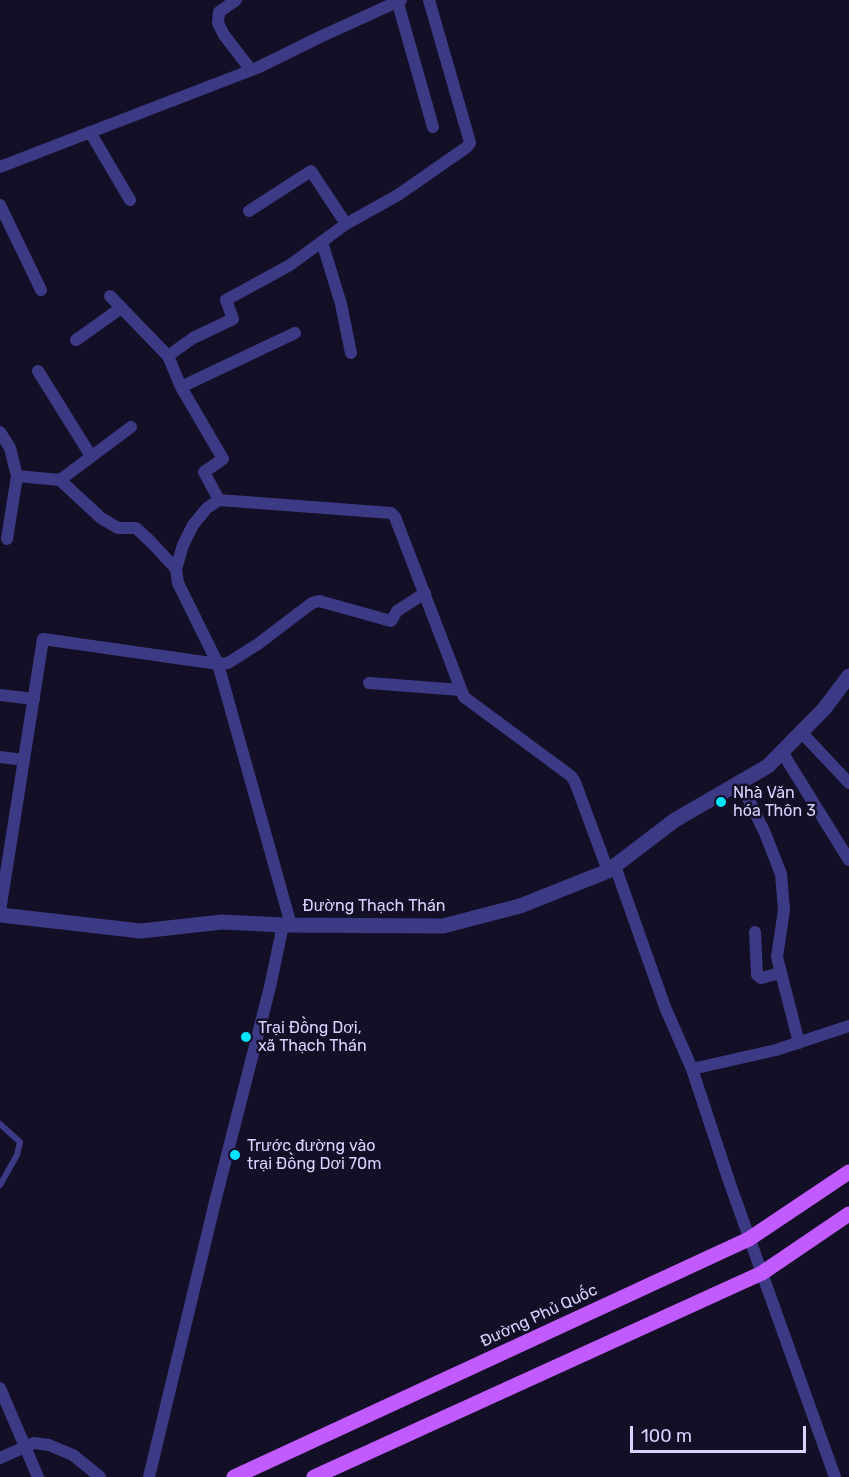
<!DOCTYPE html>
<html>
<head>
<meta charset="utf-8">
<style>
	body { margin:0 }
	#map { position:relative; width:849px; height:1477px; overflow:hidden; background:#130f26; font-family:Rubik,sans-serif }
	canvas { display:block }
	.scale { position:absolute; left:630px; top:1426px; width:176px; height:27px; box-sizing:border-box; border:3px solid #d9d4ff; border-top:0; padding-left:8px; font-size:18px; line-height:21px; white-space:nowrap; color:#d9d4ff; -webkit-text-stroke:4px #130f26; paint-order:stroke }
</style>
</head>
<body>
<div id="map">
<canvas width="849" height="1477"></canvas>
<div class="scale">100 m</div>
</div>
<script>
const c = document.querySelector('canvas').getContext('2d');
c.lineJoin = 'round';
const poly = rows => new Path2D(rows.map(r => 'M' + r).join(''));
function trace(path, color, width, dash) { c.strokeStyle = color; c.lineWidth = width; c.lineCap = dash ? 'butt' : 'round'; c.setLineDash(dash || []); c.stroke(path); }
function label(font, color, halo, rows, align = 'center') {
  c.font = font + ' Rubik,sans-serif'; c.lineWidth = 5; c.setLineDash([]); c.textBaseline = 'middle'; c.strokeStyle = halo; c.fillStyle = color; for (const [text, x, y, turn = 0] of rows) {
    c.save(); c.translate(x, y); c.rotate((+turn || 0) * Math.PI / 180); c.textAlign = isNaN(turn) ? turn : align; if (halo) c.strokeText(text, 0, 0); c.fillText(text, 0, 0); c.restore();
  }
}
const service = poly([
	[0,1124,20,1142,17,1155,0,1185]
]);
const minor = poly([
	[236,0,219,12,218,23,224,35,251,70],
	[397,0,433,127],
	[90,132,130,200],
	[0,167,257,68,320,37,401,0],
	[0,205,41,290],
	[249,211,311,171,346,224],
	[322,242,341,304,351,353],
	[110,296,168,356,193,338,233,319,226,300,290,265,346,224,398,195,467,147,470,143,469,139,429,0],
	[76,340,121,308],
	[168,356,181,387,295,333],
	[38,371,91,456],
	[181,387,223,459,204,472,219,500],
	[131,427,60,480,101,518,118,528,136,528,151,542,176,569],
	[0,432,10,448,17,476,7,539],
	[17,476,60,480],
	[369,683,461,690],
	[0,695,34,699],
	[801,732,849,783],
	[782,752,849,860],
	[0,757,24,760],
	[740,782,765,833,781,874,784,910,777,957,799,1043],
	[615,866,665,1007,692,1069,730,1184,835,1477],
	[0,911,43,639,218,664,228,663,258,644,312,603,319,601,391,621,397,611,425,593],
	[291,925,218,664,178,583,176,569,183,545,193,525,207,508,219,500,391,513,395,517,464,697,571,776,575,782,608,871],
	[755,932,757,975,761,978,780,973],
	[692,1069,776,1050,849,1026],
	[0,1388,38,1477],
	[0,1458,34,1443,49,1445,73,1455,100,1477],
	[149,1477,215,1202,270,987,283,925]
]);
const tertiary = poly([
	[0,915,141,931,222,922,283,925,443,926,520,906,608,871,675,820,768,766,824,709,849,676]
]);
const primary = poly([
	[234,1477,749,1239,849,1172],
	[314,1477,762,1273,849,1214]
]);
const markers = [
	[721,802,6,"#00e5ff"],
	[246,1037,6,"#00e5ff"],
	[235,1155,6,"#00e5ff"]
];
const poiNames = [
	["Nhà Văn",733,793],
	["hóa Thôn 3",733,811],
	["Trại Đồng Dơi,",258,1028],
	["xã Thạch Thán",258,1046],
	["Trước đường vào",247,1146],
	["trại Đồng Dơi 70m",247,1164]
];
const streetNames = [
	["Đường Thạch Thán",374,906],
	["Đường Phủ Quốc",539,1316,-25]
];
trace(service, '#3d3a85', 6);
trace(minor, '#3d3a85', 12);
trace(tertiary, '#3d3a85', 15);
trace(primary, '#c25bff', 15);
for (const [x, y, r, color] of markers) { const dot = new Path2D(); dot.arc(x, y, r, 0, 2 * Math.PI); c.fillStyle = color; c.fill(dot); trace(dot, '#130f26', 2); }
label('16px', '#d9d4ff', '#130f26', poiNames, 'left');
label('16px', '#d9d4ff', '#130f26', streetNames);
</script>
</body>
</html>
